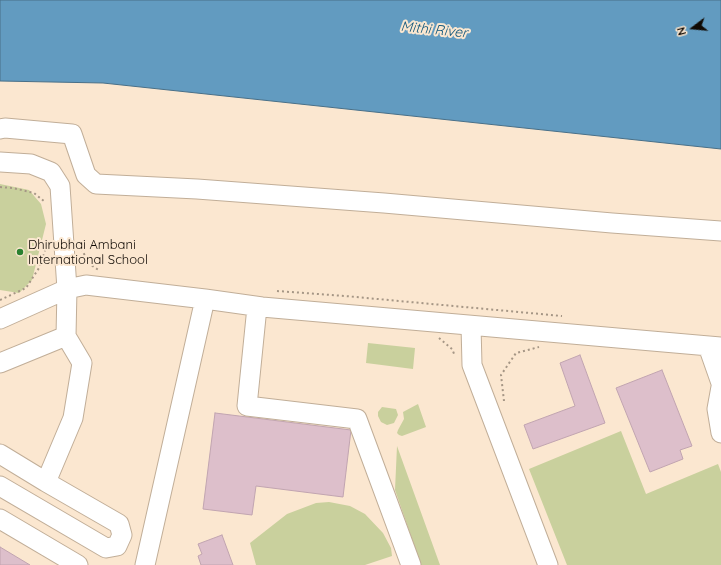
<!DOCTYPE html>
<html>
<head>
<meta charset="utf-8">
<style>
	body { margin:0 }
	#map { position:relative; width:721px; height:565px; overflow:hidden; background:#fbe7d0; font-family:Quicksand,sans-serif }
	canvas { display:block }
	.north { position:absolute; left:673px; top:8px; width:40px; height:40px; -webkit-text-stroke:3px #fbe7d0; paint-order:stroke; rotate:254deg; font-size:11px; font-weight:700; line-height:16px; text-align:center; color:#100a04 }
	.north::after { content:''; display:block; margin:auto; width:14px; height:18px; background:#100a04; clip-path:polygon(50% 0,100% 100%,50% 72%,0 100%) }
</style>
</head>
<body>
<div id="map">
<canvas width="721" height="565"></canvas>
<div class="north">N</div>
</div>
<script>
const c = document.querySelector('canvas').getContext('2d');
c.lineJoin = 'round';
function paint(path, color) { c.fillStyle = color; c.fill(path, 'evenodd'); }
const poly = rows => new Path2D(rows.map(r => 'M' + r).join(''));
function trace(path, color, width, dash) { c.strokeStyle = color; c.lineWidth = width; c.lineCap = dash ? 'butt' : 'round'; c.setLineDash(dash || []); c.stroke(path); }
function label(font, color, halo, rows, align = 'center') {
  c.font = font + ' Quicksand,sans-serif'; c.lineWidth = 4; c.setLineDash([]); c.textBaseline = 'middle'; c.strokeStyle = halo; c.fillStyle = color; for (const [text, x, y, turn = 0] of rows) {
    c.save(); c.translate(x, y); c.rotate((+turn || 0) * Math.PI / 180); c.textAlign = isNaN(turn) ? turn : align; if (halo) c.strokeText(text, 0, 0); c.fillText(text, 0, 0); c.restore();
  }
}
const green = poly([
	[0,184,29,190,41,204,46,224,32,280,19,293,0,290],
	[368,343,415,348,413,369,366,363],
	[418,404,426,427,402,436,399,435,397,433,398,430,404,419,403,412],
	[382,407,396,409,398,415,394,423,387,425,381,422,378,416,378,412],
	[621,431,646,494,718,464,721,472,721,565,567,565,529,469],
	[397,446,440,565,421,565,395,490],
	[329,502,350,506,365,514,383,533,391,548,392,556,365,565,256,565,250,543,287,514,316,503]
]);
const water = poly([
	[0,0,721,0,721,149,103,83,0,81,0,0]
]);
const building = poly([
	[580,355,605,423,533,449,524,425,575,406,560,363,580,355],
	[662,370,692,446,680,450,683,459,650,472,616,388,662,370],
	[215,413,351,430,343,497,256,486,252,515,203,509,215,413],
	[222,535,233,565,201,565,198,556,202,554,198,544,222,535],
	[0,547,30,565,0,565,0,547]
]);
const path = poly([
	[0,187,13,188,34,193,45,202],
	[81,249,91,265,100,271],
	[277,291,345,296,562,316],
	[0,300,26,288,39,268,48,241],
	[439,338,452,349,455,356],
	[504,401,501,375,516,353,539,347]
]);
const minor = poly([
	[0,129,5,128,72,134,86,175,96,184,197,189,384,203,612,223,721,231],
	[0,162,31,164,51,172,60,186,67,289,66,336,0,363],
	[257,307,247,406,357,419,411,565],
	[0,319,67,289,86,285,205,299,262,307,721,347],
	[471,326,472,365,548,565],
	[708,346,721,383],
	[721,387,717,409,721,433],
	[0,454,46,482,119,524,122,535,117,546,106,548,0,486],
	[46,482,73,418,82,363,66,336],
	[0,519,78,565],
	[145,565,205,299]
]);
const markers = [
	[20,252,4,"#298130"]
];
const poiNames = [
	["Dhirubhai Ambani",28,245],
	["International School",28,260]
];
const waterNames = [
	["Mithi River",434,30,6]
];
paint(green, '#c9d09d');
paint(water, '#629bc0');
trace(water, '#497088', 1);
paint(building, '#ddbfcb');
trace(building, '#c1a4b0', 1);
trace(minor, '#c1ae98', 21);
trace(path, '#a59685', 2, [2, 3]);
trace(minor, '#fff', 19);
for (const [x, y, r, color] of markers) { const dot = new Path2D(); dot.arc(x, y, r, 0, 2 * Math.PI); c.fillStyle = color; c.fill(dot); trace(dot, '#fbe7d0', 1.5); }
label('13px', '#100a04', '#fbe7d0', poiNames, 'left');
label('italic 14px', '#0f557b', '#fbe7d0', waterNames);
</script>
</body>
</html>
